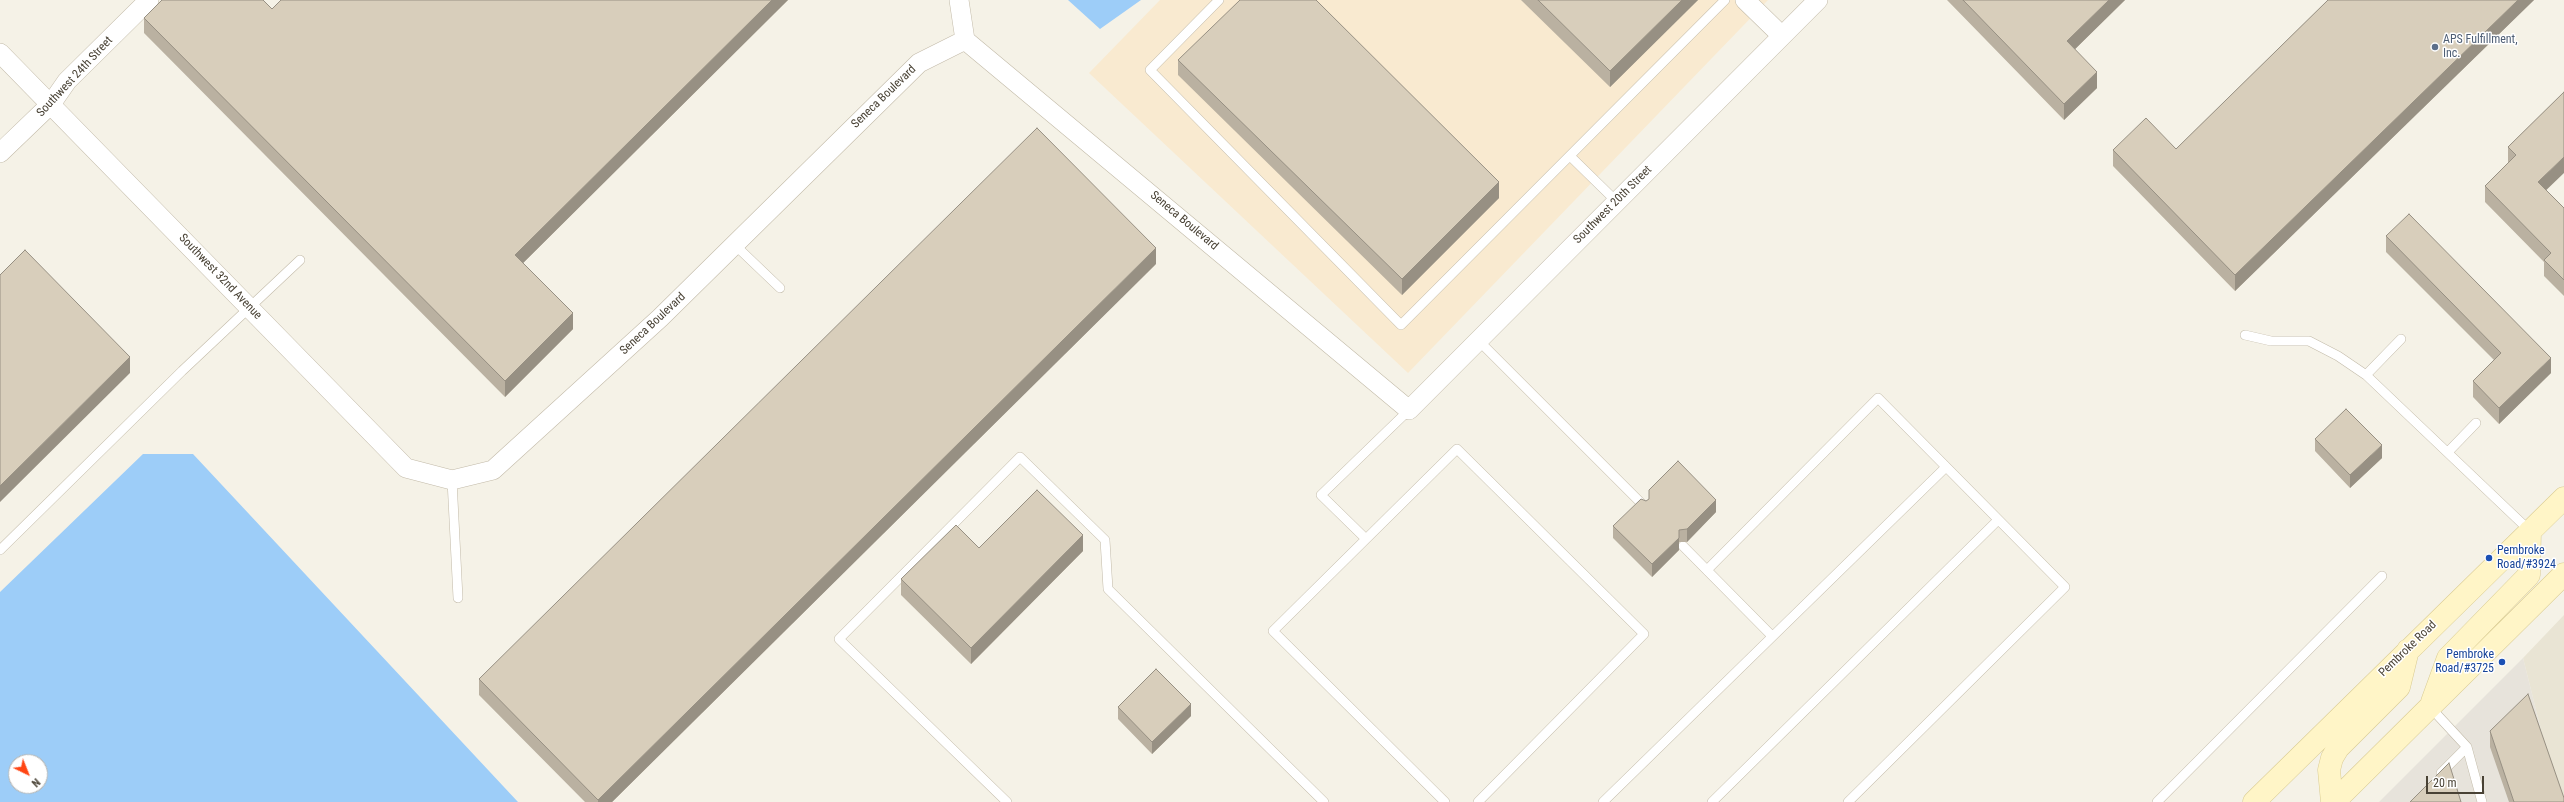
<!DOCTYPE html>
<html>
<head>
<meta charset="utf-8">
<style>
	body { margin:0 }
	#map { position:relative; width:2564px; height:802px; overflow:hidden; background:#f5f2e7; font-family:"Roboto Condensed",sans-serif }
	canvas { display:block }
	.north { position:absolute; left:8px; top:754px; width:40px; height:40px; box-sizing:border-box; background:#fff; border:1px solid #b6b3ae; border-radius:50%; rotate:137deg; font-size:11px; font-weight:700; line-height:16px; text-align:center; color:#494235 }
	.north::after { content:''; display:block; margin:auto; width:14px; height:18px; background:#ff4614; clip-path:polygon(50% 0,100% 100%,50% 72%,0 100%) }
	.scale { position:absolute; left:2426px; top:776px; width:58px; height:18px; box-sizing:border-box; border:2px solid #494235; border-top:0; padding-left:5px; font-size:12px; line-height:14px; white-space:nowrap; color:#494235; -webkit-text-stroke:3px #fff; paint-order:stroke }
</style>
</head>
<body>
<div id="map">
<canvas width="2564" height="802"></canvas>
<div class="north">N</div>
<div class="scale">20 m</div>
</div>
<script>
const c = document.querySelector('canvas').getContext('2d');
c.lineJoin = 'round';
function paint(path, color) { c.fillStyle = color; c.fill(path, 'evenodd'); }
const poly = rows => new Path2D(rows.map(r => 'M' + r).join(''));
function trace(path, color, width, dash) { c.strokeStyle = color; c.lineWidth = width; c.lineCap = dash ? 'butt' : 'round'; c.setLineDash(dash || []); c.stroke(path); }
function label(font, color, halo, rows, align = 'center') {
  c.font = font + ' "Roboto Condensed",sans-serif'; c.lineWidth = 3; c.setLineDash([]); c.textBaseline = 'middle'; c.strokeStyle = halo; c.fillStyle = color; for (const [text, x, y, turn = 0] of rows) {
    c.save(); c.translate(x, y); c.rotate((+turn || 0) * Math.PI / 180); c.textAlign = isNaN(turn) ? turn : align; if (halo) c.strokeText(text, 0, 0); c.fillText(text, 0, 0); c.restore();
  }
}
const residential = poly([
	[2564,615,2564,802,2559,802,2523,658]
]);
const commercial = poly([
	[1160,0,1768,0,1408,373,1089,73]
]);
const industrial = poly([
	[2523,658,2559,802,2379,802]
]);
const water = poly([
	[1068,0,1141,0,1100,29],
	[143,454,193,454,518,802,0,802,0,592],
	[16,762,40,762,40,786,16,786]
]);
const service = poly([
	[1219,0,1150,70,1401,325,1725,0],
	[1570,156,1617,202],
	[735,245,780,288],
	[2245,335,2271,341,2309,341,2338,356,2366,375,2530,531],
	[1479,341,1645,507],
	[2366,375,2401,339],
	[2448,452,2476,423],
	[452,480,458,598],
	[1366,539,1321,495,1409,410],
	[1683,546,1772,636],
	[0,550,182,371,300,260],
	[1707,570,1878,398,2065,587,1848,802],
	[2430,707,2467,747,2482,802],
	[2441,773,2467,747],
	[1007,802,839,639,1020,457,1105,540,1108,589,1324,802],
	[1445,802,1273,631,1457,449,1644,634,1478,802],
	[1603,802,1946,467],
	[1712,802,1998,520],
	[2157,802,2382,576]
]);
const minor = poly([
	[959,0,965,40],
	[1745,0,1782,36],
	[0,53,406,468,452,480,493,470,660,318,919,63,965,40,1409,410,1818,0],
	[0,153,51,104,67,81,149,0]
]);
const secondary = poly([
	[2432,702,2448,658,2529,575,2530,531],
	[2254,802,2564,498],
	[2332,802,2329,770,2332,758,2338,748,2399,687,2408,650],
	[2334,802,2564,574]
]);
const wall = poly([
	[788,0,523,263,573,329,505,397,144,33,144,18,272,9],
	[1521,0,1698,0,1610,87],
	[1947,0,2125,0,2075,49,2097,88,2064,120],
	[2328,0,2534,0,2235,291,2113,166,2113,150,2176,149],
	[1178,60,1499,198,1402,295,1178,75],
	[2564,92,2546,190,2564,208,2564,296,2544,276,2544,262,2485,202,2485,186,2508,163,2508,147],
	[2386,236,2551,373,2499,424,2473,397,2473,381,2494,360,2386,252],
	[1156,264,612,802,585,802,479,695,479,679],
	[2315,439,2382,458,2350,488,2315,451],
	[1649,490,1716,512,1687,542,1679,542,1679,550,1652,577,1613,538,1613,526,1649,499],
	[979,548,1083,551,971,664,901,595,901,579],
	[1118,707,1191,716,1152,754,1118,719],
	[2490,731,2564,802,2509,802,2490,747]
]);
const shadedWall = poly([
	[772,0,788,0,515,271,515,255],
	[1682,0,1698,0,1610,87,1610,71],
	[2109,0,2125,0,2067,57,2067,41],
	[2518,0,2534,0,2235,291,2235,275],
	[2097,72,2097,88,2064,120,2064,104],
	[2564,157,2564,173,2538,198,2538,182],
	[1499,182,1499,198,1402,295,1402,279],
	[1156,248,1156,264,612,802,598,802,598,800],
	[573,313,573,329,505,397,505,381],
	[130,357,130,373,0,502,0,486],
	[2551,358,2551,373,2499,424,2499,408],
	[2382,445,2382,458,2350,488,2350,475],
	[1716,500,1716,512,1687,542,1687,529],
	[1083,535,1083,551,971,664,971,648],
	[1679,538,1679,550,1652,577,1652,564],
	[1191,704,1191,716,1152,754,1152,742]
]);
const building = poly([
	[162,0,263,0,272,9,281,0,772,0,515,255,573,313,505,381,144,18,162,0],
	[1240,0,1316,0,1499,182,1402,279,1178,60,1240,0],
	[1538,0,1682,0,1610,71,1538,0],
	[1963,0,2109,0,2067,41,2097,72,2064,104,1963,0],
	[2328,0,2518,0,2235,275,2113,150,2146,118,2176,149,2328,0],
	[2564,92,2564,157,2538,182,2564,208,2564,280,2544,260,2551,253,2485,186,2516,155,2508,147,2564,92],
	[1037,128,1156,248,598,800,479,679,1037,128],
	[2409,214,2551,358,2499,408,2473,381,2501,353,2386,236,2409,214],
	[25,250,130,357,0,486,0,275,25,250],
	[2346,409,2382,445,2350,475,2315,439,2346,409],
	[1678,461,1716,500,1687,529,1679,530,1679,538,1652,564,1613,526,1641,499,1646,501,1649,499,1649,490,1678,461],
	[1037,490,1083,535,971,648,901,579,956,525,979,548,1037,490],
	[1156,669,1191,704,1152,742,1118,707,1156,669],
	[2528,694,2564,798,2564,802,2514,802,2490,731,2528,694],
	[2449,763,2461,802,2410,802,2449,763]
]);
const markers = [
	[2435,47,4,"#5c6f8a"],
	[2489,558,4,"#1a4fb4"],
	[2502,662,4,"#1a4fb4"]
];
const serviceNames = [
	["APS Fulfillment,",2443,40],
	["Inc.",2443,54]
];
const streetNames = [
	["Southwest 24th Street",75,77,-47],
	["Seneca Boulevard",884,97,-44],
	["Southwest 20th Street",1613,205,-45],
	["Seneca Boulevard",1184,221,40],
	["Southwest 32nd Avenue",220,277,46],
	["Seneca Boulevard",653,324,-43],
	["Pembroke Road",2408,649,-44]
];
const transitNames = [
	["Pembroke",2497,551],
	["Road/#3924",2497,565],
	["Pembroke",2494,655,"right"],
	["Road/#3725",2494,669,"right"]
];
paint(residential, '#e9e4d4');
paint(commercial, '#f9ead0');
paint(industrial, '#e7e3db');
paint(water, '#9dcdf8');
trace(service, '#c2baa8', 10);
trace(minor, '#c2baa8', 20);
trace(secondary, '#d9cb92', 23);
trace(service, '#fff', 9);
trace(minor, '#fff', 19);
trace(secondary, '#fff5c7', 22);
paint(wall, '#bab1a1');
paint(shadedWall, '#979083');
paint(building, '#d8cebb');
trace(building, '#979083', 1);
for (const [x, y, r, color] of markers) { const dot = new Path2D(); dot.arc(x, y, r, 0, 2 * Math.PI); c.fillStyle = color; c.fill(dot); trace(dot, '#fff', 1.5); }
label('12px', '#4e5e75', '#fff', serviceNames, 'left');
label('12px', '#494235', '#fff', streetNames);
label('12px', '#164399', '#fff', transitNames, 'left');
</script>
</body>
</html>
